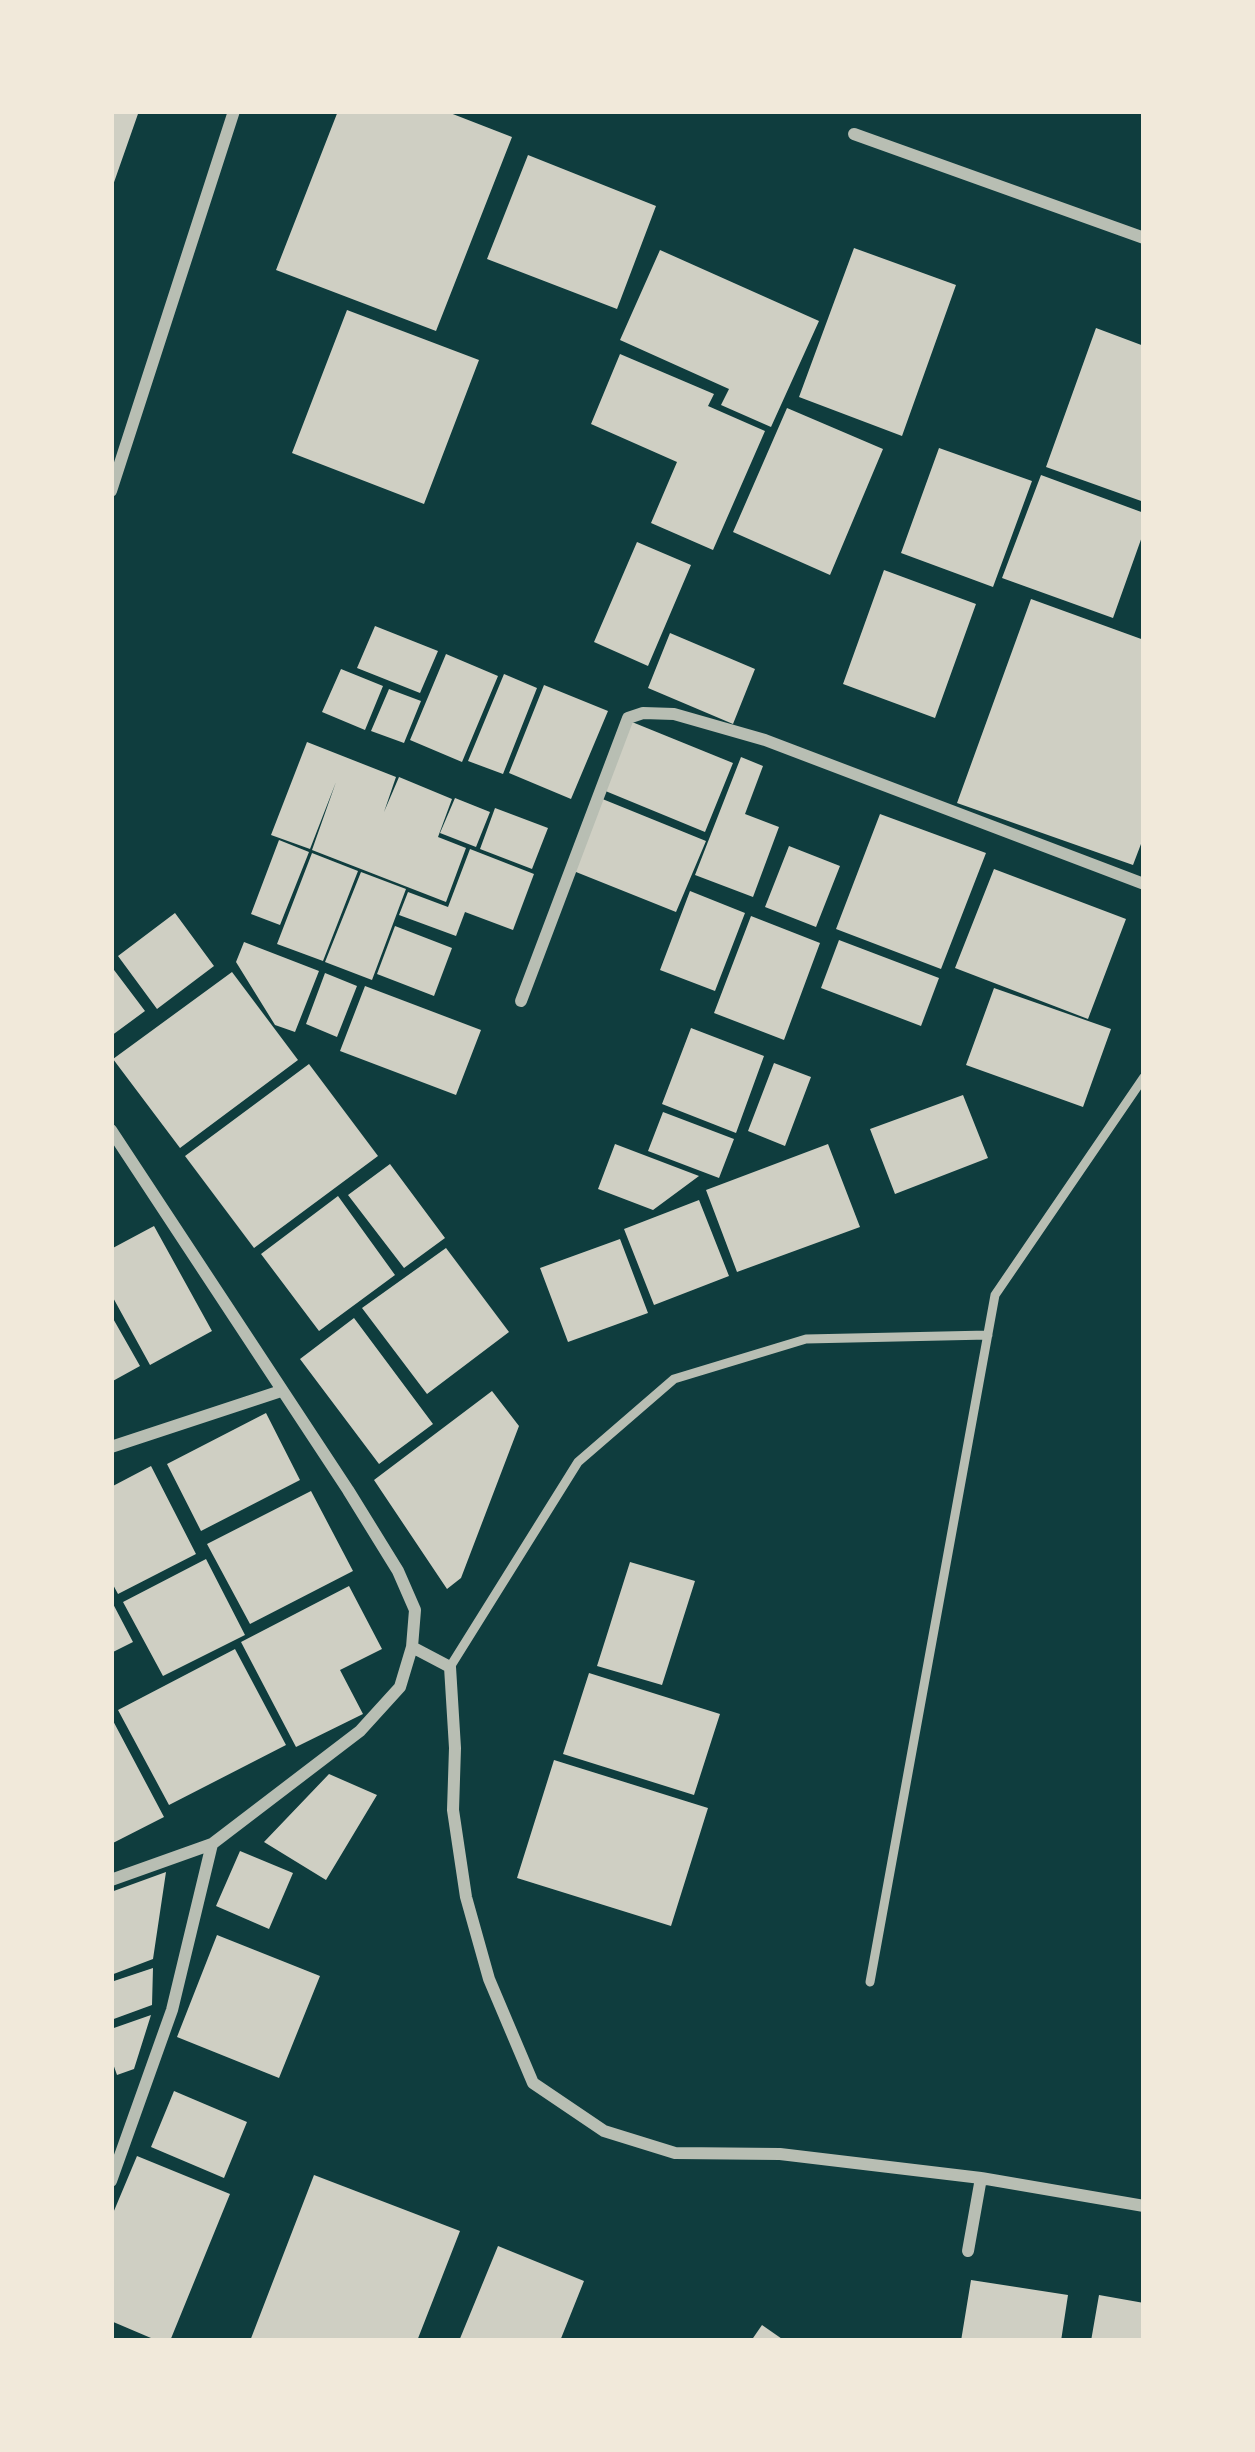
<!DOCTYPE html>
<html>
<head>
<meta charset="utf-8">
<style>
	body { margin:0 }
	#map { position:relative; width:1255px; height:2452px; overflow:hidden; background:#0f3d3e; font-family:"Golos Text",sans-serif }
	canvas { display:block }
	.frame { position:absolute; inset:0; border:114px solid #f1e9da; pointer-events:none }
</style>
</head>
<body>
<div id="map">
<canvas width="1255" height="2452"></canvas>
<div class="frame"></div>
</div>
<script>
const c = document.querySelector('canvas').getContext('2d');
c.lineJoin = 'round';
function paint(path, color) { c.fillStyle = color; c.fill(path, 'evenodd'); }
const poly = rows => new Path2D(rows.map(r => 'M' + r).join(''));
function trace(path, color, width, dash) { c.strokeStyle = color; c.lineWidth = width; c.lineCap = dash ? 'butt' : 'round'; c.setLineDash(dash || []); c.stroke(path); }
const building = poly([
	[111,111,139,111,112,188,111,188],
	[338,111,445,111,512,137,436,331,276,270],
	[528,155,656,206,617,309,487,259],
	[854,248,956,285,902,436,799,397],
	[660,250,819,321,771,427,721,405,729,389,620,340],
	[347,310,479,360,424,504,292,453],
	[1096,328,1144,346,1144,502,1046,467],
	[620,354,714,394,708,406,765,431,713,550,651,523,677,462,591,424],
	[787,408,883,449,830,575,733,532],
	[939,448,1032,481,993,587,901,553],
	[1041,475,1144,513,1144,531,1113,618,1002,578],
	[637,542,691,565,648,666,594,642],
	[884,570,976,604,935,718,843,684],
	[1031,599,1144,640,1144,836,1133,865,957,803],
	[375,626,438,651,420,693,357,668],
	[670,633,755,669,733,724,648,688],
	[446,654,498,676,462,762,410,740],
	[341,669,383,686,365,730,322,712],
	[504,674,537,688,503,774,468,761],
	[544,685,608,711,571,799,509,773],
	[389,689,421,701,404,743,371,731],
	[632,722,733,763,705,832,603,790],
	[307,742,396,777,384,812,399,777,452,799,438,837,466,848,446,902,312,850,336,782,310,849,271,835],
	[741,757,763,766,745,814,779,827,753,897,695,875],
	[455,798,490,812,476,847,440,833],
	[600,798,706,841,676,912,571,870],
	[495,808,548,828,532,869,480,849],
	[880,814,986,853,941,969,836,929],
	[279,840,309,852,280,925,251,914],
	[789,846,840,866,816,927,765,907],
	[470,849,534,874,513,930,465,912,456,936,399,915,408,892,448,907],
	[312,853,358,871,323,961,277,944],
	[994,869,1126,919,1088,1019,955,968],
	[361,872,406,889,372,980,325,962],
	[690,891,745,913,715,991,660,970],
	[175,913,214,966,157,1009,118,956],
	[751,916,820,943,784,1040,714,1013],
	[395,926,452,948,434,996,377,974],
	[839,940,939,978,921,1026,821,988],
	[244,942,319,971,295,1032,275,1025,236,962],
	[111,966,145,1011,111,1036],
	[232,972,298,1060,180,1148,113,1059],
	[325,973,357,986,337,1037,306,1024],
	[365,986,481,1030,456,1095,340,1051],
	[994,988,1111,1029,1083,1107,966,1065],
	[691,1028,764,1056,736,1133,662,1104],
	[774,1063,811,1077,785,1146,748,1131],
	[309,1064,378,1156,254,1248,185,1156],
	[963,1095,988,1158,895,1194,870,1129],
	[663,1112,734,1139,719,1178,648,1151],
	[615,1144,699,1176,653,1210,598,1189],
	[828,1144,860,1227,737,1272,706,1190],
	[390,1164,445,1238,404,1268,348,1195],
	[338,1196,395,1275,319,1331,261,1254],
	[699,1200,729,1276,654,1305,624,1229],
	[154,1226,212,1331,150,1365,111,1294,111,1249],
	[620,1239,648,1313,568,1342,540,1268],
	[446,1248,509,1332,427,1394,362,1308],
	[111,1315,140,1366,111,1382],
	[354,1318,433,1424,379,1464,300,1359],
	[492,1391,519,1426,461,1578,447,1589,374,1480],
	[266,1413,300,1480,201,1531,167,1464],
	[151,1466,196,1554,118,1594,111,1581,111,1487],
	[311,1491,353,1571,250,1624,207,1544],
	[206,1559,245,1635,163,1676,123,1602],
	[630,1562,695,1581,662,1685,597,1666],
	[349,1586,382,1649,340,1670,363,1714,296,1747,241,1642],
	[111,1600,133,1642,111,1653],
	[235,1649,286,1745,169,1805,118,1710],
	[589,1673,720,1714,694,1795,563,1754],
	[111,1717,164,1817,111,1844],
	[554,1760,708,1808,671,1926,517,1878],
	[329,1774,377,1795,326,1880,264,1842],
	[240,1851,293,1873,269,1929,216,1906],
	[166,1872,153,1959,111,1975,111,1892],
	[217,1935,320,1976,279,2078,177,2037],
	[153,1968,152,2005,111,2020,111,1982],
	[151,2015,134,2069,117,2075,111,2058,111,2029],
	[174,2091,247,2122,224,2178,151,2147],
	[137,2156,230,2194,170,2341,158,2341,111,2321,111,2218],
	[314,2175,460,2231,417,2341,250,2341],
	[498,2246,584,2281,560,2341,459,2341],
	[971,2280,1068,2295,1061,2341,961,2341],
	[1099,2295,1144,2303,1144,2341,1091,2341],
	[762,2325,785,2341,751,2341]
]);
const service = poly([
	[450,1667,578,1462,674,1379,806,1339,988,1335],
	[870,1982,995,1295,1144,1077]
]);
const minor = poly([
	[854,134,1144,238],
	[111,491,234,111],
	[521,1001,628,718,643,713,674,714,765,740,1144,884],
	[111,1130,348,1490,398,1571,415,1610,412,1647,400,1687,360,1731,212,1844,111,1880],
	[111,1447,281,1391],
	[412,1647,450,1667,455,1748,453,1810,466,1897,489,1979,533,2083,604,2131,675,2153,780,2154,981,2178,1144,2206],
	[111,2181,172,2010,212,1844],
	[968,2251,981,2178]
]);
paint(building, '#cfcfc3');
trace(service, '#b8beb3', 9);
trace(minor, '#b8beb3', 12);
</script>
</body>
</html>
